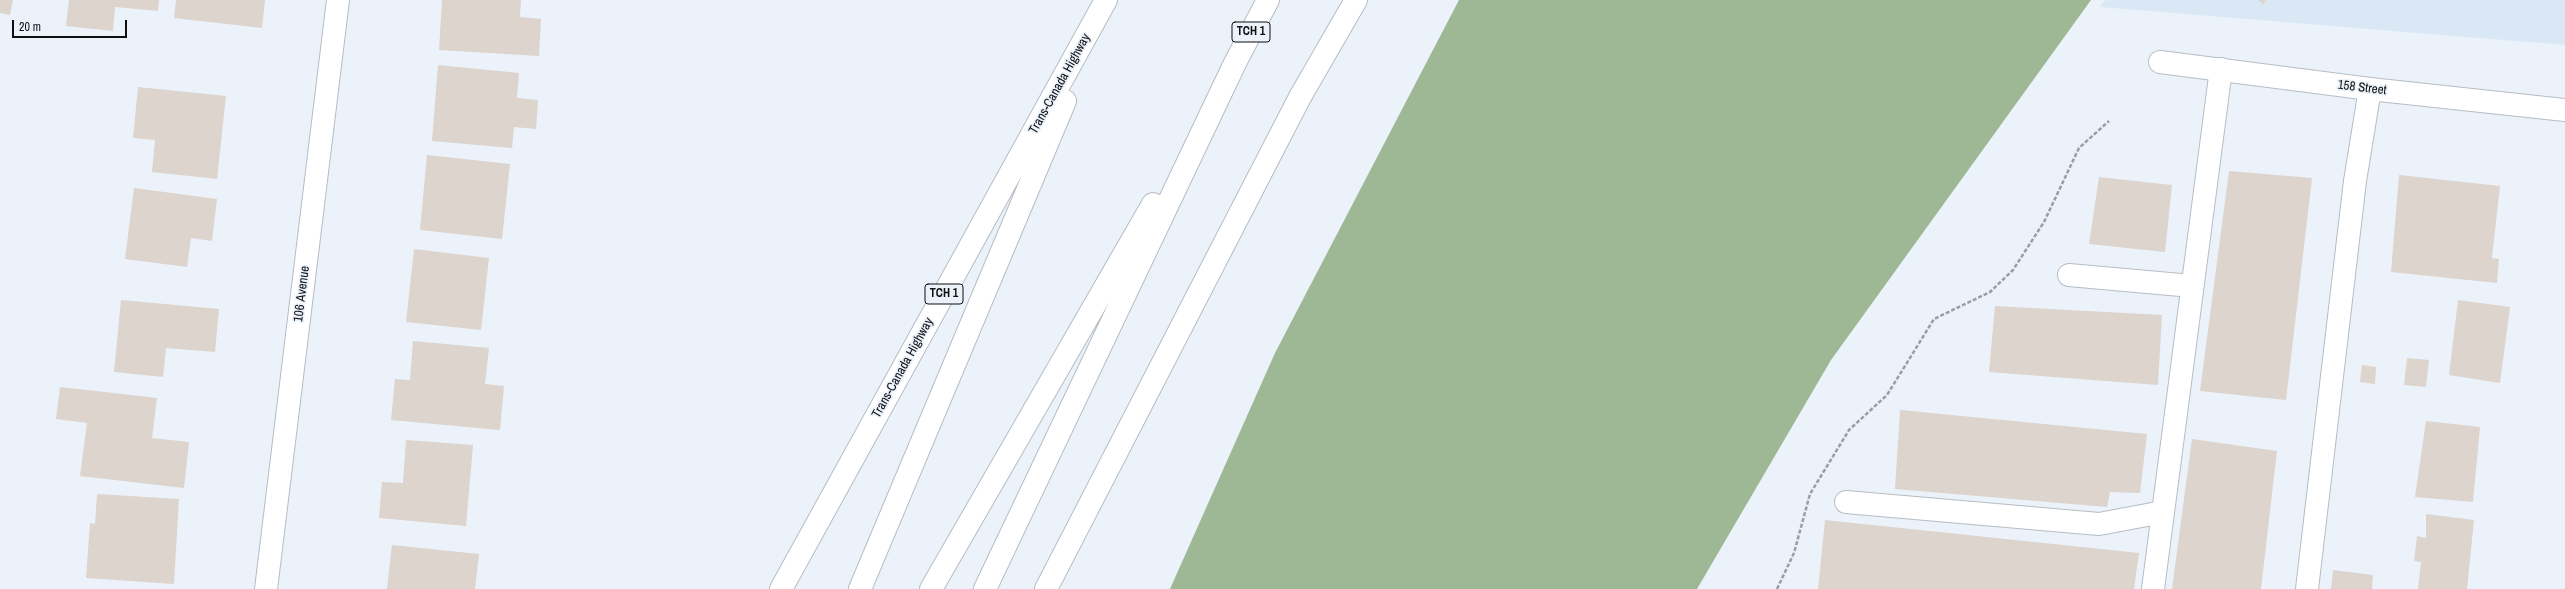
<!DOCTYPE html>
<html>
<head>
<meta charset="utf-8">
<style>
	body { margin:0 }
	#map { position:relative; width:2565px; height:589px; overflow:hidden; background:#ebf2fa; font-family:"Archivo Narrow",sans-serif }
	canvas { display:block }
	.scale { position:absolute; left:12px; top:20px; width:115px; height:18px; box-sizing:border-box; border:2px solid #0d0f11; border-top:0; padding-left:5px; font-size:12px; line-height:14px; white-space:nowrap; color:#0d0f11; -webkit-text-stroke:3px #ebf2fa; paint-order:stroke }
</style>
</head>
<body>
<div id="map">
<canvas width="2565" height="589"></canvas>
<div class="scale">20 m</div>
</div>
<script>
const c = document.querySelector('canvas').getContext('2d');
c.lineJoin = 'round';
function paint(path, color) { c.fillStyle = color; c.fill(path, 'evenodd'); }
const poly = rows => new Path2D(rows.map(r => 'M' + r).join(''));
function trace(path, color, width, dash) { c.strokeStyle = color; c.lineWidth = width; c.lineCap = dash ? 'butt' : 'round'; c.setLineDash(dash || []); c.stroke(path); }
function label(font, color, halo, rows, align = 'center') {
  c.font = font + ' "Archivo Narrow",sans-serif'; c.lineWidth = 3.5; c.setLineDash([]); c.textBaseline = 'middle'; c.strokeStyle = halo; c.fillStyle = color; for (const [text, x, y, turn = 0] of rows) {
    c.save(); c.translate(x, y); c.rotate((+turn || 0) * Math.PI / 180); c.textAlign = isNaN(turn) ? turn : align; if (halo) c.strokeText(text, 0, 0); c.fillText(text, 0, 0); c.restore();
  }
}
const built = poly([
	[2105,0,2565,0,2565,45,2100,7]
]);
const forest = poly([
	[1459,0,2091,0,1831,360,1697,589,1170,589,1275,353]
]);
const building = poly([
	[0,0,13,0,10,15,0,13],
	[69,0,159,0,158,11,115,7,113,31,66,26],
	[176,0,265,0,262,28,174,18],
	[442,0,521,0,520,17,541,19,539,56,439,50],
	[2258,0,2266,0,2263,4],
	[438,65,519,73,517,98,538,100,536,129,514,127,512,148,432,141],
	[138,87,226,96,217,179,152,172,155,140,133,138],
	[427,155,510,164,502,239,420,230],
	[2229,171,2312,178,2286,400,2200,391],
	[2399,175,2500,186,2492,258,2499,259,2497,283,2391,272],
	[2099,177,2172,185,2165,252,2089,244],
	[134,188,217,199,212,241,191,238,187,267,125,259],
	[414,249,489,258,481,330,406,322],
	[121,300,219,309,215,352,166,348,163,377,114,372],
	[2458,300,2510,307,2500,383,2449,375],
	[1995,306,2162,315,2158,385,1989,372],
	[413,341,489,348,485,384,504,386,500,430,391,420,395,379,410,380],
	[2407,358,2429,360,2426,387,2404,385],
	[2362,365,2376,367,2375,384,2360,382],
	[60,387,157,398,152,438,189,442,184,488,80,476,87,423,56,419],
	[1900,410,2147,434,2140,493,2110,492,2107,507,1895,489],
	[2426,421,2480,427,2473,502,2415,497],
	[2192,439,2277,451,2261,589,2172,589],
	[406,440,473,445,466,526,379,518,382,482,403,483],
	[97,494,179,499,174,584,86,578,90,523,95,524],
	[2426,514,2474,520,2467,589,2418,589,2421,562,2414,561,2417,536,2426,538],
	[1825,520,2139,553,2134,589,1818,589],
	[392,545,479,554,475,589,387,589],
	[2333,570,2373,575,2372,589,2331,589]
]);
const path = poly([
	[1777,589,1794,553,1810,494,1849,430,1887,395,1934,319,1990,292,2013,270,2044,222,2079,148,2109,121]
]);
const lane = poly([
	[2069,275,2192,286],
	[1846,502,2099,524,2163,512],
	[2153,589,2221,69],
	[2307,589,2355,181,2370,89]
]);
const street = poly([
	[2160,62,2370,89,2565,110],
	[266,589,338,0]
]);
const highway = poly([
	[781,589,1106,0],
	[860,589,1065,101],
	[931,589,1153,204],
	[985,589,1235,63,1268,0],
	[1046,589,1300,97,1356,0]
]);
const shields = [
	[1251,32,38],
	[944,294,38]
];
const shieldNames = [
	["TCH 1",1251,32],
	["TCH 1",944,294]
];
const streetNames = [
	["Trans-Canada Highway",1060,84,-61],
	["158 Street",2362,88,7],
	["106 Avenue",302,294,-83],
	["Trans-Canada Highway",903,368,-61]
];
paint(built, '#dae7f5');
paint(forest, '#9eb794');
paint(building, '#dcd4cd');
trace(lane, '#b6bdc5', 24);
trace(street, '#b6bdc5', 24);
trace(highway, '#b6bdc5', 24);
trace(path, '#999ea4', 2.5, [4, 2]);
trace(lane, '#fff', 22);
trace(street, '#fff', 22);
trace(highway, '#fff', 22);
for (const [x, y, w] of shields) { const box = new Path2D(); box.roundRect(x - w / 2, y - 10, w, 20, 3); c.fillStyle = '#ebf2fa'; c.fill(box); trace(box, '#0d0f11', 1); }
label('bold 12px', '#0d0f11', null, shieldNames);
label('13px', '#0d0f11', '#ebf2fa', streetNames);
</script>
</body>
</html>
